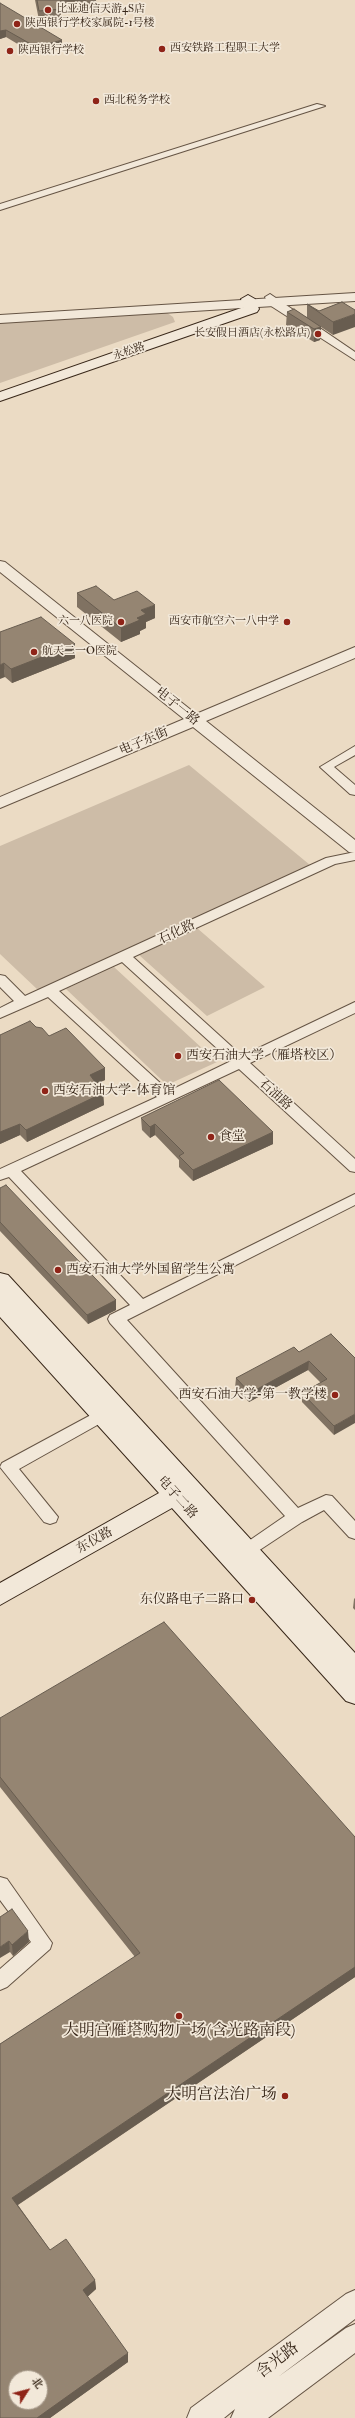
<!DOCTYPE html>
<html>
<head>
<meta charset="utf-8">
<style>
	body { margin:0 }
	#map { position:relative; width:355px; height:2418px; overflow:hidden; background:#ebdbc4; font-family:"IM FELL Double Pica","Noto Serif SC",serif }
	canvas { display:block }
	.north { position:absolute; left:8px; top:2370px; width:40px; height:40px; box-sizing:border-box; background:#f2e8d9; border:1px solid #a89b8c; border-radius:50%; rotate:54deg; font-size:11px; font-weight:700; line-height:16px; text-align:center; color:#382719 }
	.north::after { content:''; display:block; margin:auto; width:14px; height:18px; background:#8f2418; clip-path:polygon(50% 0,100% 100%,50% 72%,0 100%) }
</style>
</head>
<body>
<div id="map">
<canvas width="355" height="2418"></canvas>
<div class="north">北</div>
</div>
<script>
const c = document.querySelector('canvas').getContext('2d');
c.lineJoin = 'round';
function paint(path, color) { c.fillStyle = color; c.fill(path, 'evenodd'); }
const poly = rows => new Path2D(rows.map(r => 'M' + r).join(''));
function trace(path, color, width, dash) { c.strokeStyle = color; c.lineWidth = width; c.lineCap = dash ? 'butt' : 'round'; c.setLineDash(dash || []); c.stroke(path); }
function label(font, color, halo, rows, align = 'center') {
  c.font = font + ' "IM FELL Double Pica","Noto Serif SC",serif'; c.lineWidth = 3.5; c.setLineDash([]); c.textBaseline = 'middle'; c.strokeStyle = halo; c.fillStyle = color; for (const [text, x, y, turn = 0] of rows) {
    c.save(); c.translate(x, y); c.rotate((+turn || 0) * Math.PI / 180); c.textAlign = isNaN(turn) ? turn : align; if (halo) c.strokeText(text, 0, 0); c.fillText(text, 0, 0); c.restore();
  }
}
const green = poly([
	[166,312,173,317,175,322,0,383,0,322],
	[189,765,310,865,38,990,0,954,0,846],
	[197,928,265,987,207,1016,139,955],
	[114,967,217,1062,167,1085,66,989]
]);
const minor = poly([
	[317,104,325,106,0,210,0,204,317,104],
	[270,294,355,352,355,360,268,304,265,297,270,294],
	[355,746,355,755,334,767,355,785,355,795,350,794,320,767,355,746],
	[355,852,355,860,335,864,133,957,242,1056,355,1002,355,1013,250,1063,355,1159,355,1172,350,1171,239,1069,21,1171,143,1299,355,1194,355,1205,127,1320,298,1508,326,1495,332,1496,355,1521,355,1539,349,1537,324,1510,302,1522,246,1559,240,1557,238,1552,240,1547,285,1516,110,1323,108,1319,110,1315,130,1305,9,1177,0,1180,0,1169,157,1097,48,997,0,1018,0,1008,14,1001,0,987,0,975,5,976,25,996,326,858,355,852],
	[122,962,231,1061,169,1091,59,991,122,962],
	[102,1409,108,1411,110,1415,108,1419,19,1469,58,1517,56,1522,50,1524,44,1522,0,1467,2,1463,102,1409],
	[0,1877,7,1879,52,1943,50,1949,7,1987,0,1990,0,1969,31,1942,0,1900,0,1877]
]);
const tertiary = poly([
	[355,293,355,301,0,323,0,315,355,293],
	[0,561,5,562,196,714,355,647,355,658,206,721,355,840,355,853,349,852,193,727,0,808,0,797,184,719,0,572,0,561],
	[355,2290,355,2319,278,2377,346,2328,355,2324,355,2353,268,2418,231,2418,235,2409,224,2418,187,2418,191,2408,346,2294,355,2290]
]);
const secondary = poly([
	[248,295,255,299,259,309,257,312,0,401,0,392,244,307,241,299,248,295],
	[0,1273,8,1275,355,1653,355,1704,346,1701,172,1508,0,1605,0,1583,159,1493,0,1317,0,1273]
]);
const wall = poly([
	[35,0,96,0,97,9,61,11,61,19,39,20],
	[0,3,62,48,36,55,6,37,0,39],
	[342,302,333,335,321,327,320,340,314,342,286,325,287,312,307,317,307,304,319,311],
	[77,593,114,600,155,618,146,622,146,628,140,631,140,634,121,642,77,607],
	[0,632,75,644,75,658,12,683,5,677],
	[36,1027,49,1036,105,1068,105,1080,96,1084,103,1093,104,1105,27,1142,20,1135,0,1144,0,1035],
	[141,1118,273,1132,273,1144,193,1181,179,1167,179,1160,155,1135,150,1138,142,1130],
	[0,1188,116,1300,116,1310,88,1324,0,1231],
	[299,1352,355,1358,334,1435,302,1402,302,1393,321,1383,308,1370,249,1402,235,1388,236,1378],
	[355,1598,355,1610,353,1608,354,1599],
	[0,1718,355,1837,355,1977,18,2205,50,2250,95,2280,96,2289,87,2297,128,2362,50,2418,0,2418,0,2044,135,1957,0,1787],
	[0,1917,29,1942,13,1956,10,1952]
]);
const shadedWall = poly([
	[6,30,6,37,0,39,0,31],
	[62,40,62,48,36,55,36,47],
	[355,314,355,327,333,335,333,322],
	[321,327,320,340,314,342,314,329],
	[155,605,155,618,146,622,146,628,140,631,140,634,121,642,121,628,137,618,141,610],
	[75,644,75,658,12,683,11,669],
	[4,663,5,677,0,679,0,665],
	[105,1068,105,1080,90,1086,90,1075],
	[103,1093,104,1105,27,1142,26,1130],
	[20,1124,20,1135,0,1144,0,1132],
	[155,1124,155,1135,150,1138,150,1127],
	[273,1132,273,1144,193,1181,193,1170],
	[116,1300,116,1310,88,1324,87,1315],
	[309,1361,308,1370,249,1402,250,1393],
	[355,1414,355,1423,334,1435,334,1426],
	[28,1931,29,1942,13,1956,12,1945],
	[9,1941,10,1952,0,1958,0,1947],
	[355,1967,355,1977,13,2208,12,2198],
	[95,2280,96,2289,84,2300,83,2290],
	[128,2353,128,2362,50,2418,37,2418]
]);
const building = poly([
	[37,0,86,0,60,1,61,9,39,11,37,0],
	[0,3,62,40,36,47,6,30,0,31,0,3],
	[342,302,355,310,355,314,333,322,307,304,319,311,342,302],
	[294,309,321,327,314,329,287,312,294,309],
	[96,586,114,600,137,591,155,605,141,610,146,614,137,618,140,620,121,628,77,593,96,586],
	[41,617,75,644,11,669,4,663,0,665,0,632,41,617],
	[30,1021,36,1027,42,1028,49,1036,66,1028,105,1068,90,1075,103,1093,26,1130,20,1124,0,1132,0,1035,30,1021],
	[219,1080,273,1132,193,1170,179,1156,184,1153,155,1124,150,1127,141,1118,219,1080],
	[6,1185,116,1300,87,1315,0,1222,0,1188,6,1185],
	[331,1334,355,1358,355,1414,334,1426,302,1393,327,1379,309,1361,250,1393,236,1378,294,1347,299,1352,331,1334],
	[164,1622,355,1837,355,1967,12,2198,50,2250,66,2239,95,2280,83,2290,128,2353,37,2418,0,2418,0,2044,140,1953,0,1777,0,1718,164,1622],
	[16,2378,40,2378,40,2402,16,2402,16,2378],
	[12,1909,28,1931,12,1945,9,1941,0,1947,0,1917,12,1909]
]);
const markers = [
	[48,10,4,"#8f2418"],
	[17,24,4,"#8f2418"],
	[162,49,4,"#8f2418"],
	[10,51,4,"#8f2418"],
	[96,101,4,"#8f2418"],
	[318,334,4,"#8f2418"],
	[121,622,4,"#8f2418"],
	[287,622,4,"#8f2418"],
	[34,652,4,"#8f2418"],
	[178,1056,4,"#8f2418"],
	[45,1091,4,"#8f2418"],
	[211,1137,4,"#8f2418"],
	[58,1270,4,"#8f2418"],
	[335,1395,4,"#8f2418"],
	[252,1600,4,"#8f2418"],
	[179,2016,4,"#8f2418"],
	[285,2096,4,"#8f2418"]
];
const farPoinames = [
	["比亚迪信天游4S店",56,10],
	["陕西银行学校家属院-1号楼",25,24],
	["西安铁路工程职工大学",170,49],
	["陕西银行学校",18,51],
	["西北税务学校",104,101],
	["长安假日酒店(永松路店)",310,334,"right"],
	["六一八医院",113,622,"right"],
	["西安市航空六一八中学",279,622,"right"],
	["航天二一O医院",42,652]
];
const farStreetnames = [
	["永松路",129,352,-19]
];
const streetNames = [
	["电子一路",177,707,39],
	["电子东街",144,742,-23],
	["石化路",177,933,-25],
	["石油路",275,1095,42],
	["电子二路",177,1498,48],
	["东仪路",95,1541,-29]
];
const poiNames = [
	["西安石油大学（雁塔校区）",186,1056],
	["西安石油大学-体育馆",53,1091],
	["食堂",219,1137],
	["西安石油大学外国留学生公寓",66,1270],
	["西安石油大学-第一教学楼",327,1395,"right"],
	["东仪路电子二路口",244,1600,"right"]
];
const nearPoinames = [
	["大明宫雁塔购物广场(含光路南段)",179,2032],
	["大明宫法治广场",277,2096,"right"]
];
const nearStreetnames = [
	["含光路",278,2361,-37]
];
paint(green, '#cdbca7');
trace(minor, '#655444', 2);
trace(tertiary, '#655444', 2);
trace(secondary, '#382719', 2);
paint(minor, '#f2e8d9');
paint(tertiary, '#f2e8d9');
paint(secondary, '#f2e8d9');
paint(wall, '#807262');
paint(shadedWall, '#685d50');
paint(building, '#958572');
trace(building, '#685d50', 1);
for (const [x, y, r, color] of markers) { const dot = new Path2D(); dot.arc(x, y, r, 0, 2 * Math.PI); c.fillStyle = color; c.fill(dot); trace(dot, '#f2e8d9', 1.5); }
label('11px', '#382719', '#f2e8d9', farPoinames, 'left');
label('11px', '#382719', '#f2e8d9', farStreetnames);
label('13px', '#382719', '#f2e8d9', streetNames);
label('13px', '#382719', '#f2e8d9', poiNames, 'left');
label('16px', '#382719', '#f2e8d9', nearPoinames);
label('16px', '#382719', '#f2e8d9', nearStreetnames);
</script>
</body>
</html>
